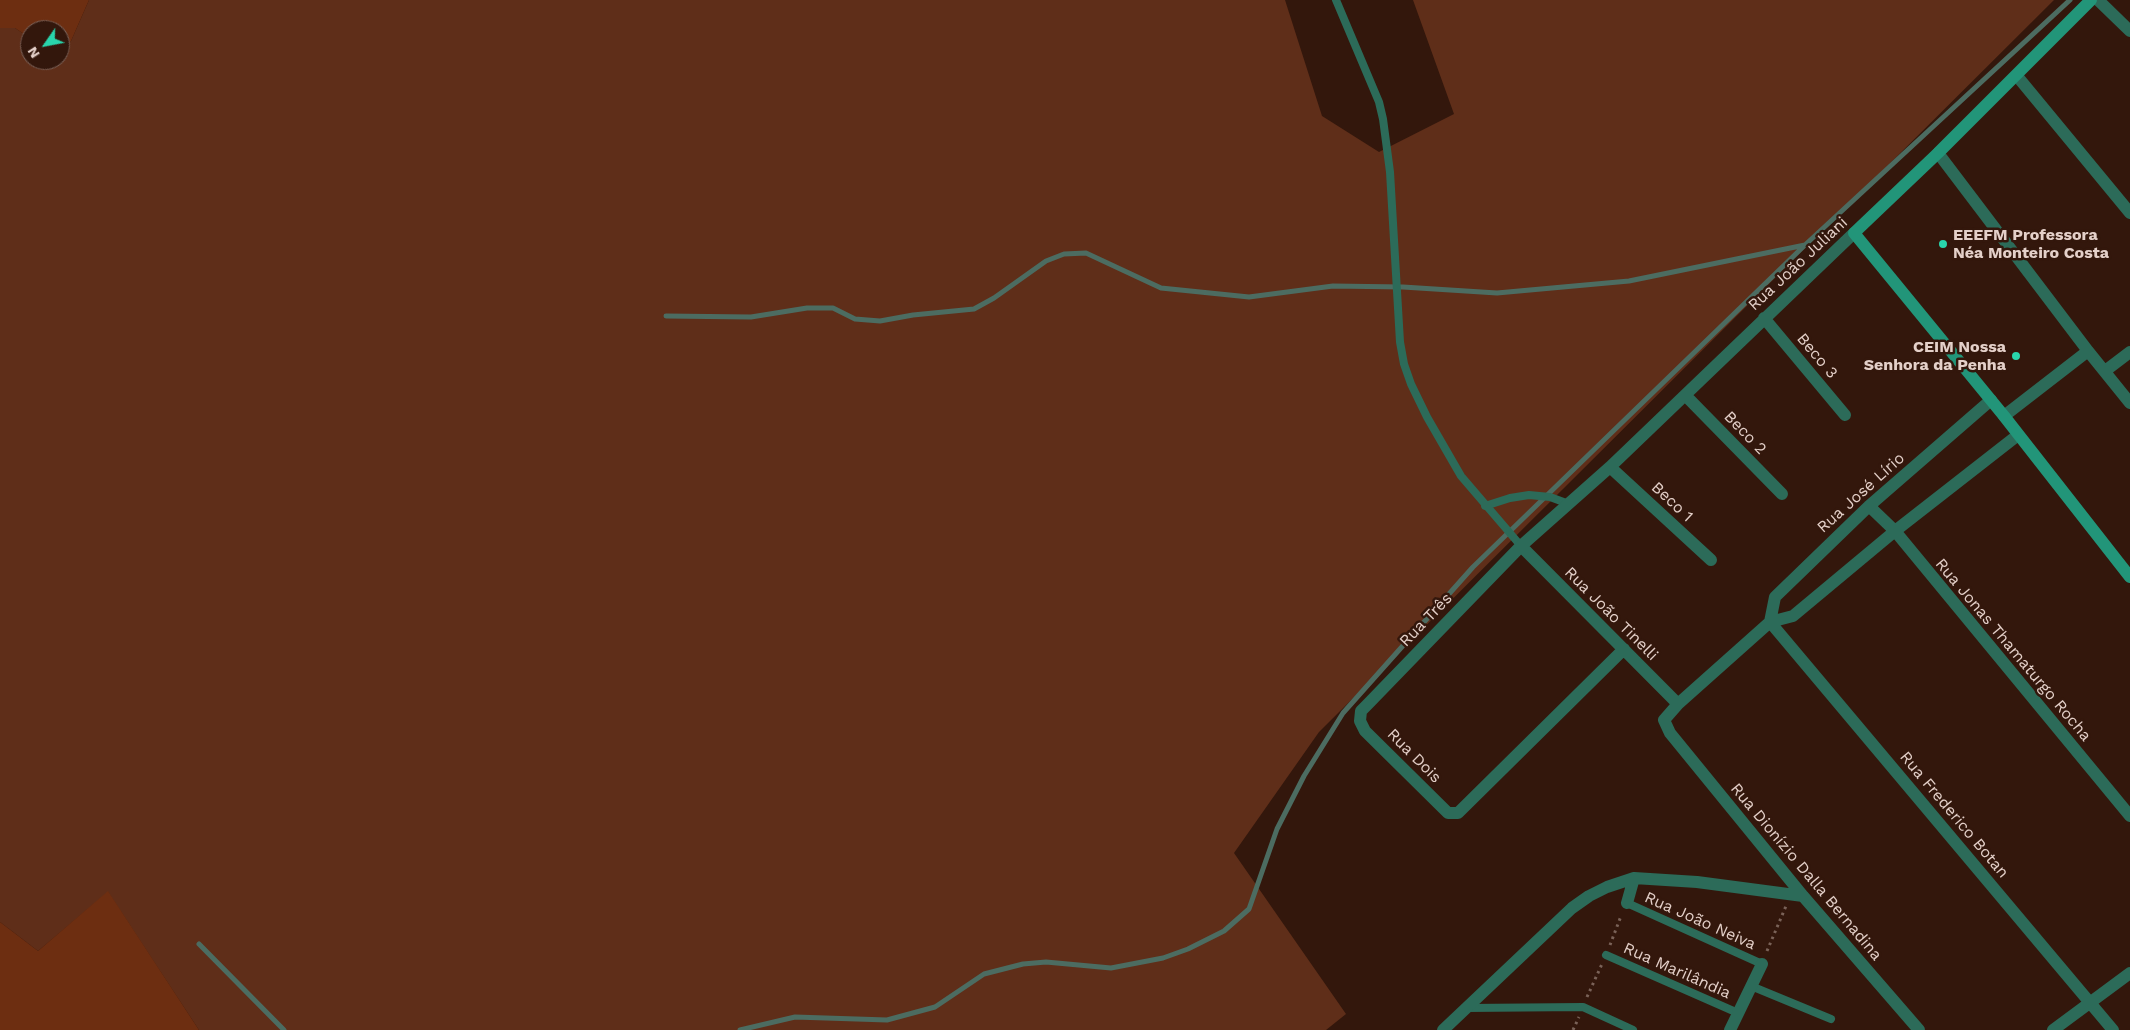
<!DOCTYPE html>
<html>
<head>
<meta charset="utf-8">
<style>
	body { margin:0 }
	#map { position:relative; width:2130px; height:1030px; overflow:hidden; background:#33170c; font-family:"Work Sans",sans-serif }
	canvas { display:block }
	.north { position:absolute; left:20px; top:20px; width:50px; height:50px; box-sizing:border-box; background:#33170c; border:1px solid #7a6158; border-radius:50%; rotate:237deg; font-size:14px; font-weight:700; line-height:20px; text-align:center; color:#e4d0c9 }
	.north::after { content:''; display:block; margin:auto; width:18px; height:22px; background:#29d5ac; clip-path:polygon(50% 0,100% 100%,50% 72%,0 100%) }
</style>
</head>
<body>
<div id="map">
<canvas width="2130" height="1030"></canvas>
<div class="north">N</div>
</div>
<script>
const c = document.querySelector('canvas').getContext('2d');
c.lineJoin = 'round';
function paint(path, color) { c.fillStyle = color; c.fill(path, 'evenodd'); }
const poly = rows => new Path2D(rows.map(r => 'M' + r).join(''));
function trace(path, color, width, dash) { c.strokeStyle = color; c.lineWidth = width; c.lineCap = dash ? 'butt' : 'round'; c.setLineDash(dash || []); c.stroke(path); }
function label(font, color, halo, rows, align = 'center') {
  c.font = font + ' "Work Sans",sans-serif'; c.lineWidth = 5; c.setLineDash([]); c.textBaseline = 'middle'; c.strokeStyle = halo; c.fillStyle = color; for (const [text, x, y, turn = 0] of rows) {
    c.save(); c.translate(x, y); c.rotate((+turn || 0) * Math.PI / 180); c.textAlign = isNaN(turn) ? turn : align; if (halo) c.strokeText(text, 0, 0); c.fillText(text, 0, 0); c.restore();
  }
}
const green = poly([
	[89,0,1285,0,1322,116,1379,152,1454,114,1413,0,2054,0,1319,732,1234,853,1346,1014,1326,1030,199,1030,108,892,38,951,0,922,0,28,15,28,30,38,30,60,60,60,60,49,71,41]
]);
const forest = poly([
	[0,0,89,0,71,41,60,49,60,30,30,30,30,38,15,28,0,28],
	[108,891,199,1030,0,1030,0,922,38,951]
]);
const stream = poly([
	[666,316,751,317,807,308,833,308,855,319,880,321,913,315,974,309,994,298,1046,261,1064,254,1086,253,1161,288,1249,297,1333,286,1403,287,1497,293,1629,281,1805,245],
	[199,944,284,1030],
	[740,1030,795,1017,887,1020,935,1007,984,974,1023,964,1046,962,1111,968,1163,958,1188,949,1224,931,1249,909,1277,829,1304,776,1343,713,1473,567,1805,245,2070,0]
]);
const path = poly([
	[1610,945,1621,916],
	[1767,951,1786,906],
	[1587,997,1602,964],
	[1573,1030,1579,1017]
]);
const service = poly([
	[1336,0,1379,102,1383,119,1390,172,1400,342,1404,364,1411,384,1427,417,1461,476,1521,546],
	[1485,506,1510,498,1529,495,1550,497,1569,504],
	[1627,903,1762,964],
	[1606,955,1738,1013],
	[1751,986,1831,1019],
	[1467,1008,1583,1007,1633,1030]
]);
const minor = poly([
	[2098,0,2130,31],
	[1938,153,2088,351,2130,403],
	[1764,318,1845,415],
	[2105,371,2130,352],
	[1685,395,1782,494],
	[1991,400,1869,506,1775,597,1770,622,2113,1030],
	[2004,416,2088,351],
	[1610,467,1711,560],
	[1869,506,1895,531,2130,816],
	[1521,546,1678,704],
	[1624,649,1458,813,1448,813,1365,731,1360,721,1361,711,1367,705,1521,546,1610,467,1854,233],
	[1627,903,1634,878],
	[1443,1030,1572,908,1589,896,1607,887,1634,878,1697,882,1803,896],
	[1730,1030,1762,964],
	[1919,1030,1803,896,1670,733,1664,720,1678,704,1770,622,1793,616,1895,531,2018,435],
	[2053,1030,2130,973]
]);
const tertiary = poly([
	[2017,76,2130,213]
]);
const secondary = poly([
	[2091,0,1938,153,1854,233,2004,416,2130,577]
]);
const markers = [
	[1943,244,5,"#29d5ac"],
	[2016,356,5,"#29d5ac"]
];
const poiNames = [
	["EEEFM Professora",1953,235],
	["Néa Monteiro Costa",1953,253],
	["CEIM Nossa",2006,347,"right"],
	["Senhora da Penha",2006,365,"right"]
];
const streetNames = [
	["Rua João Juliani",1798,264,-43],
	["Beco 3",1817,356,50],
	["Beco 2",1745,433,46],
	["Rua José Lírio",1861,493,-42],
	["Beco 1",1672,502,43],
	["Rua João Tinelli",1611,614,45],
	["Rua Três",1426,620,-46],
	["Rua Jonas Thamaturgo Rocha",2013,650,50],
	["Rua Dois",1414,756,45],
	["Rua Frederico Botan",1954,815,50],
	["Rua Dionízio Dalla Bernadina",1806,872,50],
	["Rua João Neiva",1700,921,24],
	["Rua Marilândia",1677,971,24]
];
paint(green, '#5f2e19');
paint(forest, '#6d2e11');
trace(stream, '#4c6c61', 5);
trace(path, '#7a6258', 3, [2.5, 4]);
trace(service, '#2c6b59', 8);
trace(minor, '#2c6b59', 12);
trace(tertiary, '#2c6b59', 12);
trace(secondary, '#229579', 12);
for (const [x, y, r, color] of markers) { const dot = new Path2D(); dot.arc(x, y, r, 0, 2 * Math.PI); c.fillStyle = color; c.fill(dot); trace(dot, '#33170c', 2); }
label('bold 16px', '#e4d0c9', '#33170c', poiNames, 'left');
label('16px', '#e4d0c9', '#33170c', streetNames);
</script>
</body>
</html>
